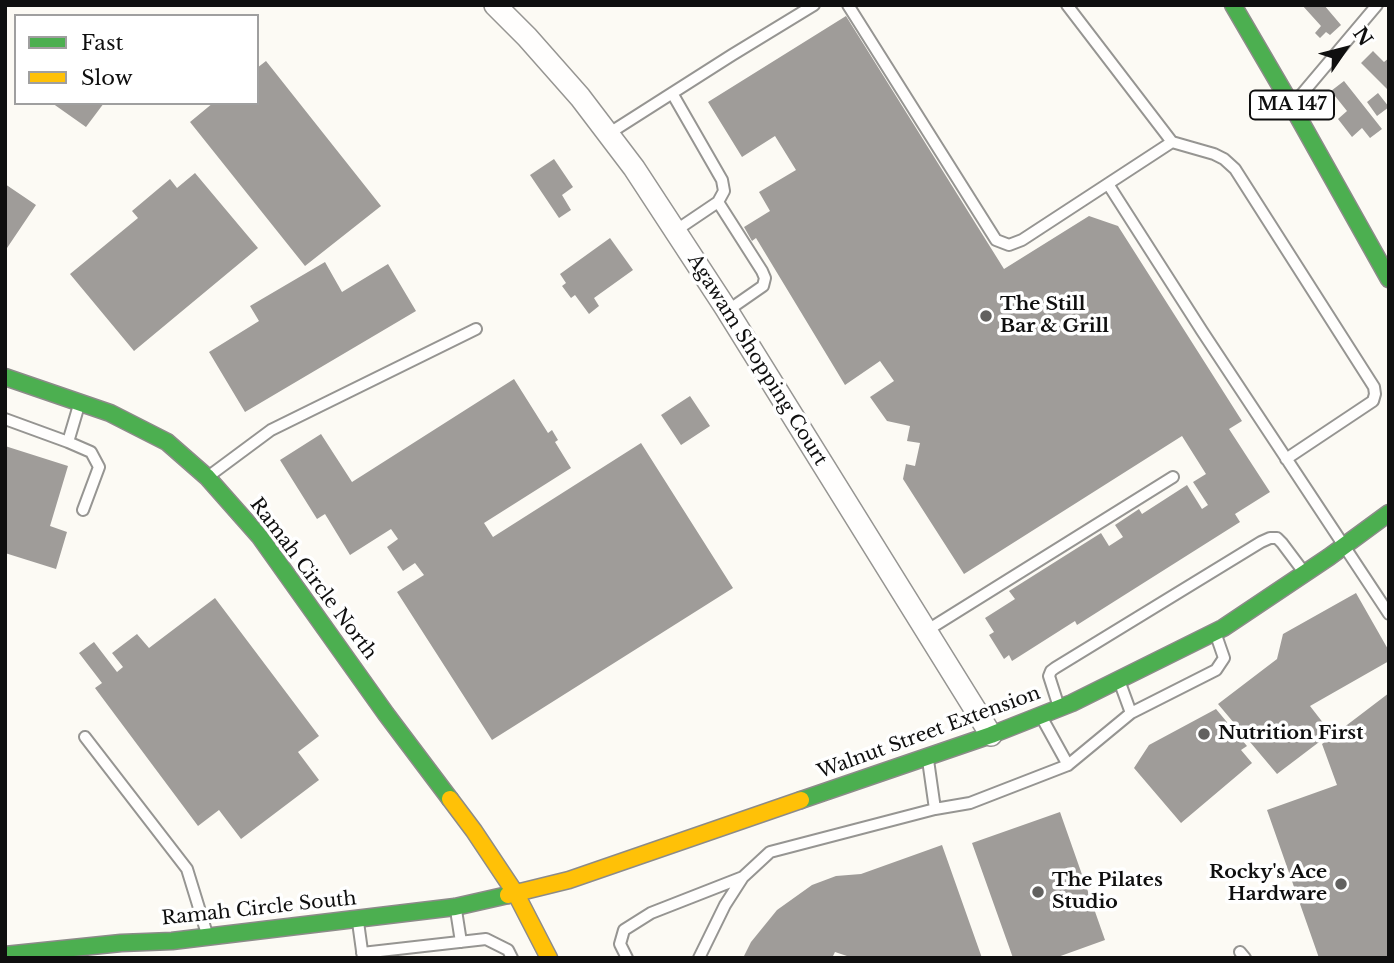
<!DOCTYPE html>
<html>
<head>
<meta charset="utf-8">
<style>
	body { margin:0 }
	#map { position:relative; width:1394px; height:963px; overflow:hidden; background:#fcfaf4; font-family:"Libre Baskerville",serif }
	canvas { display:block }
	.frame { position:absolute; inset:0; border:7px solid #0f0f0f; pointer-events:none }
	.legend { position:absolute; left:14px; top:14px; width:245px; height:91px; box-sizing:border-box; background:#fff; border:2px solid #9f9f9f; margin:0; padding:9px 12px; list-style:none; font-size:21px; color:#0f0f0f }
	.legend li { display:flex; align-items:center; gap:14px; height:35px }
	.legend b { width:35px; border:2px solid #9f9f9f }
	.north { position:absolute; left:1310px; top:14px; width:70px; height:70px; -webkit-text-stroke:5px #fff; paint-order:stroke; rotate:55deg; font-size:19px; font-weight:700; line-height:28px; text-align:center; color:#0f0f0f }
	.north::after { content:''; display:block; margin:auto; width:24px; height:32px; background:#0f0f0f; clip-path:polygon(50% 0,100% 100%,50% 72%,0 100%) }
</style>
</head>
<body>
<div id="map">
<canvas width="1394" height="963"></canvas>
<div class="frame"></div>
<ul class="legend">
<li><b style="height:9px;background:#4caf50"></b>Fast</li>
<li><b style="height:9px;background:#ffc107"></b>Slow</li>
</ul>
<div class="north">N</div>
</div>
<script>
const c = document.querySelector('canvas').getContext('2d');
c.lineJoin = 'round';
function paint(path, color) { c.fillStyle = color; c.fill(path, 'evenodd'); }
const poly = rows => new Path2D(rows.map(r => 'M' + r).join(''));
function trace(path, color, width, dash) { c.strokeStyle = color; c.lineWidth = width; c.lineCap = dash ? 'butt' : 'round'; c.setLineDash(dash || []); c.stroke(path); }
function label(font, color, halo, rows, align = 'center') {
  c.font = font + ' "Libre Baskerville",serif'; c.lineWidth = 7; c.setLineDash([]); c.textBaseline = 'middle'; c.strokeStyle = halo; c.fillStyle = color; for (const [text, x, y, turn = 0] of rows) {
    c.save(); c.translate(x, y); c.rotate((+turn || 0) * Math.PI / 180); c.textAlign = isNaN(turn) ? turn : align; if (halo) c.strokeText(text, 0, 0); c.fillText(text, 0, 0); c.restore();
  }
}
const building = poly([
	[1302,5,1324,5,1341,25,1330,35,1326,32,1320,38,1315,33,1321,26],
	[846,16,1004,269,1089,216,1118,226,1242,421,1229,429,1270,492,1235,514,1240,522,1077,625,1075,621,1012,661,1009,655,1004,659,989,635,994,632,985,618,1015,599,1009,591,1101,533,1109,546,1123,537,1115,525,1139,509,1142,514,1187,485,1202,509,1208,505,1193,482,1206,474,1182,436,964,574,903,479,906,464,915,466,920,443,907,441,910,426,887,421,870,397,894,381,880,361,845,385,756,238,752,241,744,227,770,211,759,192,796,170,775,136,742,157,708,102],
	[1373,51,1384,62,1389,58,1389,91,1361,63],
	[266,61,381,206,305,266,190,122,213,103,257,103,257,68],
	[1344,81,1382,129,1370,138,1362,128,1352,137,1338,119,1347,111,1331,91],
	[1378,93,1389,107,1377,116,1367,102],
	[52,103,104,103,86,127],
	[554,159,573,187,562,195,571,210,559,218,530,175],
	[195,173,258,248,134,351,70,274,138,218,132,211,170,179,177,188],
	[5,184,36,205,5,251],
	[610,238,633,270,594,298,599,306,589,314,575,295,571,298,562,286,566,283,560,274],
	[325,262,342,292,388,264,416,311,245,412,209,352,259,321,250,306],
	[514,379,548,433,552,430,558,440,555,442,571,468,484,523,493,537,641,443,733,588,492,740,397,592,424,575,415,563,403,571,387,547,398,539,391,529,350,555,325,514,317,519,280,460,321,434,352,482],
	[690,396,710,426,681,445,661,415],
	[5,446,68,466,50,526,67,532,56,569,5,553],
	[1356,593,1389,651,1389,661,1310,706,1331,733,1277,774,1218,704,1277,659,1283,634],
	[215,598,319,736,298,752,319,780,241,839,219,810,198,826,95,688,102,683,79,653,94,642,117,672,123,667,112,653,137,634,149,648],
	[1389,693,1389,958,1319,958,1267,810,1337,785,1322,744],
	[1216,709,1247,746,1241,750,1252,763,1181,823,1134,768,1149,745],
	[1060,812,1105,940,1055,958,1013,958,972,843],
	[942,845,982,958,853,958,835,952,832,958,743,958,751,942,777,910,812,885,836,876,861,874]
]);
const lane = poly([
	[848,5,996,240,1009,245,1022,240,1172,142,1067,5],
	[672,93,722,180,724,191,718,202,675,231],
	[1296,101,1377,5],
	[608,134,732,55,814,5],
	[1172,142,1214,154,1224,159,1235,169,1374,387,1375,394,1373,401,1286,459],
	[1108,184,1202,331,1389,614],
	[718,202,762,271,765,278,763,286,727,311],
	[5,419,68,442,79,405],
	[68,442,91,452,99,467,83,510],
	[209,476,271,430,476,329],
	[926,631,1173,477],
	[1120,683,1131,713],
	[1058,704,1049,676,1051,671,1055,668,1261,542,1270,538,1277,538,1282,543,1303,571],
	[1042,718,1068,765],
	[85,737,187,869,207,934],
	[928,760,935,809],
	[456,910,461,942],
	[358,922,363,958],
	[1240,952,1245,958],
	[362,953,486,939,508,950,512,958],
	[627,958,620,944,624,930,651,913,743,877],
	[699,958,725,905,743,877,770,852,935,809,970,803,1068,765,1131,713,1216,670,1224,658,1216,635]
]);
const street = poly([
	[495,5,527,37,580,97,634,168,725,307,991,735]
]);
const fast = poly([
	[1233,5,1292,106,1389,279],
	[5,377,110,413,167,442,207,477,260,537,386,714,450,799],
	[801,800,991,735,1072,703,1223,628,1329,557,1389,513],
	[5,955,121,943,172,941,455,907,508,895]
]);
const slow = poly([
	[450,799,474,831,516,894,549,958],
	[508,895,569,880,801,800]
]);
const markers = [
	[986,316,7,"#62615f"],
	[1204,734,7,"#62615f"],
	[1341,884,7,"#62615f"],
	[1038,892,7,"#62615f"]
];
const shields = [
	[1292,105,84]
];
const shieldNames = [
	["MA 147",1292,105]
];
const poiNames = [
	["The Still",1000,305],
	["Bar & Grill",1000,327],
	["Nutrition First",1218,734],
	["Rocky's Ace",1327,873,"right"],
	["Hardware",1327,895,"right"],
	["The Pilates",1052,881],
	["Studio",1052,903]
];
const streetNames = [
	["Agawam Shopping Court",757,360,58],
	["Ramah Circle North",313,579,53],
	["Walnut Street Extension",929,733,-20],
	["Ramah Circle South",259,909,-6]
];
paint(building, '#9f9c99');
trace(lane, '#969592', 14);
trace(street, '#969592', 24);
trace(fast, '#8c8b89', 19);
trace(slow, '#8c8b89', 19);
trace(lane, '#fffefd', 10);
trace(street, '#fffefd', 21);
trace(fast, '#4caf50', 16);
trace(slow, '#ffc107', 16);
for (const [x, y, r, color] of markers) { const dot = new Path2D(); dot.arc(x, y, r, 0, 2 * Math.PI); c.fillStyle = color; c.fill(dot); trace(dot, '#fff', 2.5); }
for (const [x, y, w] of shields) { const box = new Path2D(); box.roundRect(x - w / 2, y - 14.5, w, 29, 5); c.fillStyle = '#fff'; c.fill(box); trace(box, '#0f0f0f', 2); }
label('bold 18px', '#0f0f0f', null, shieldNames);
label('bold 19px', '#0f0f0f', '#fff', poiNames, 'left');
label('19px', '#0f0f0f', '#fff', streetNames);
</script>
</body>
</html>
